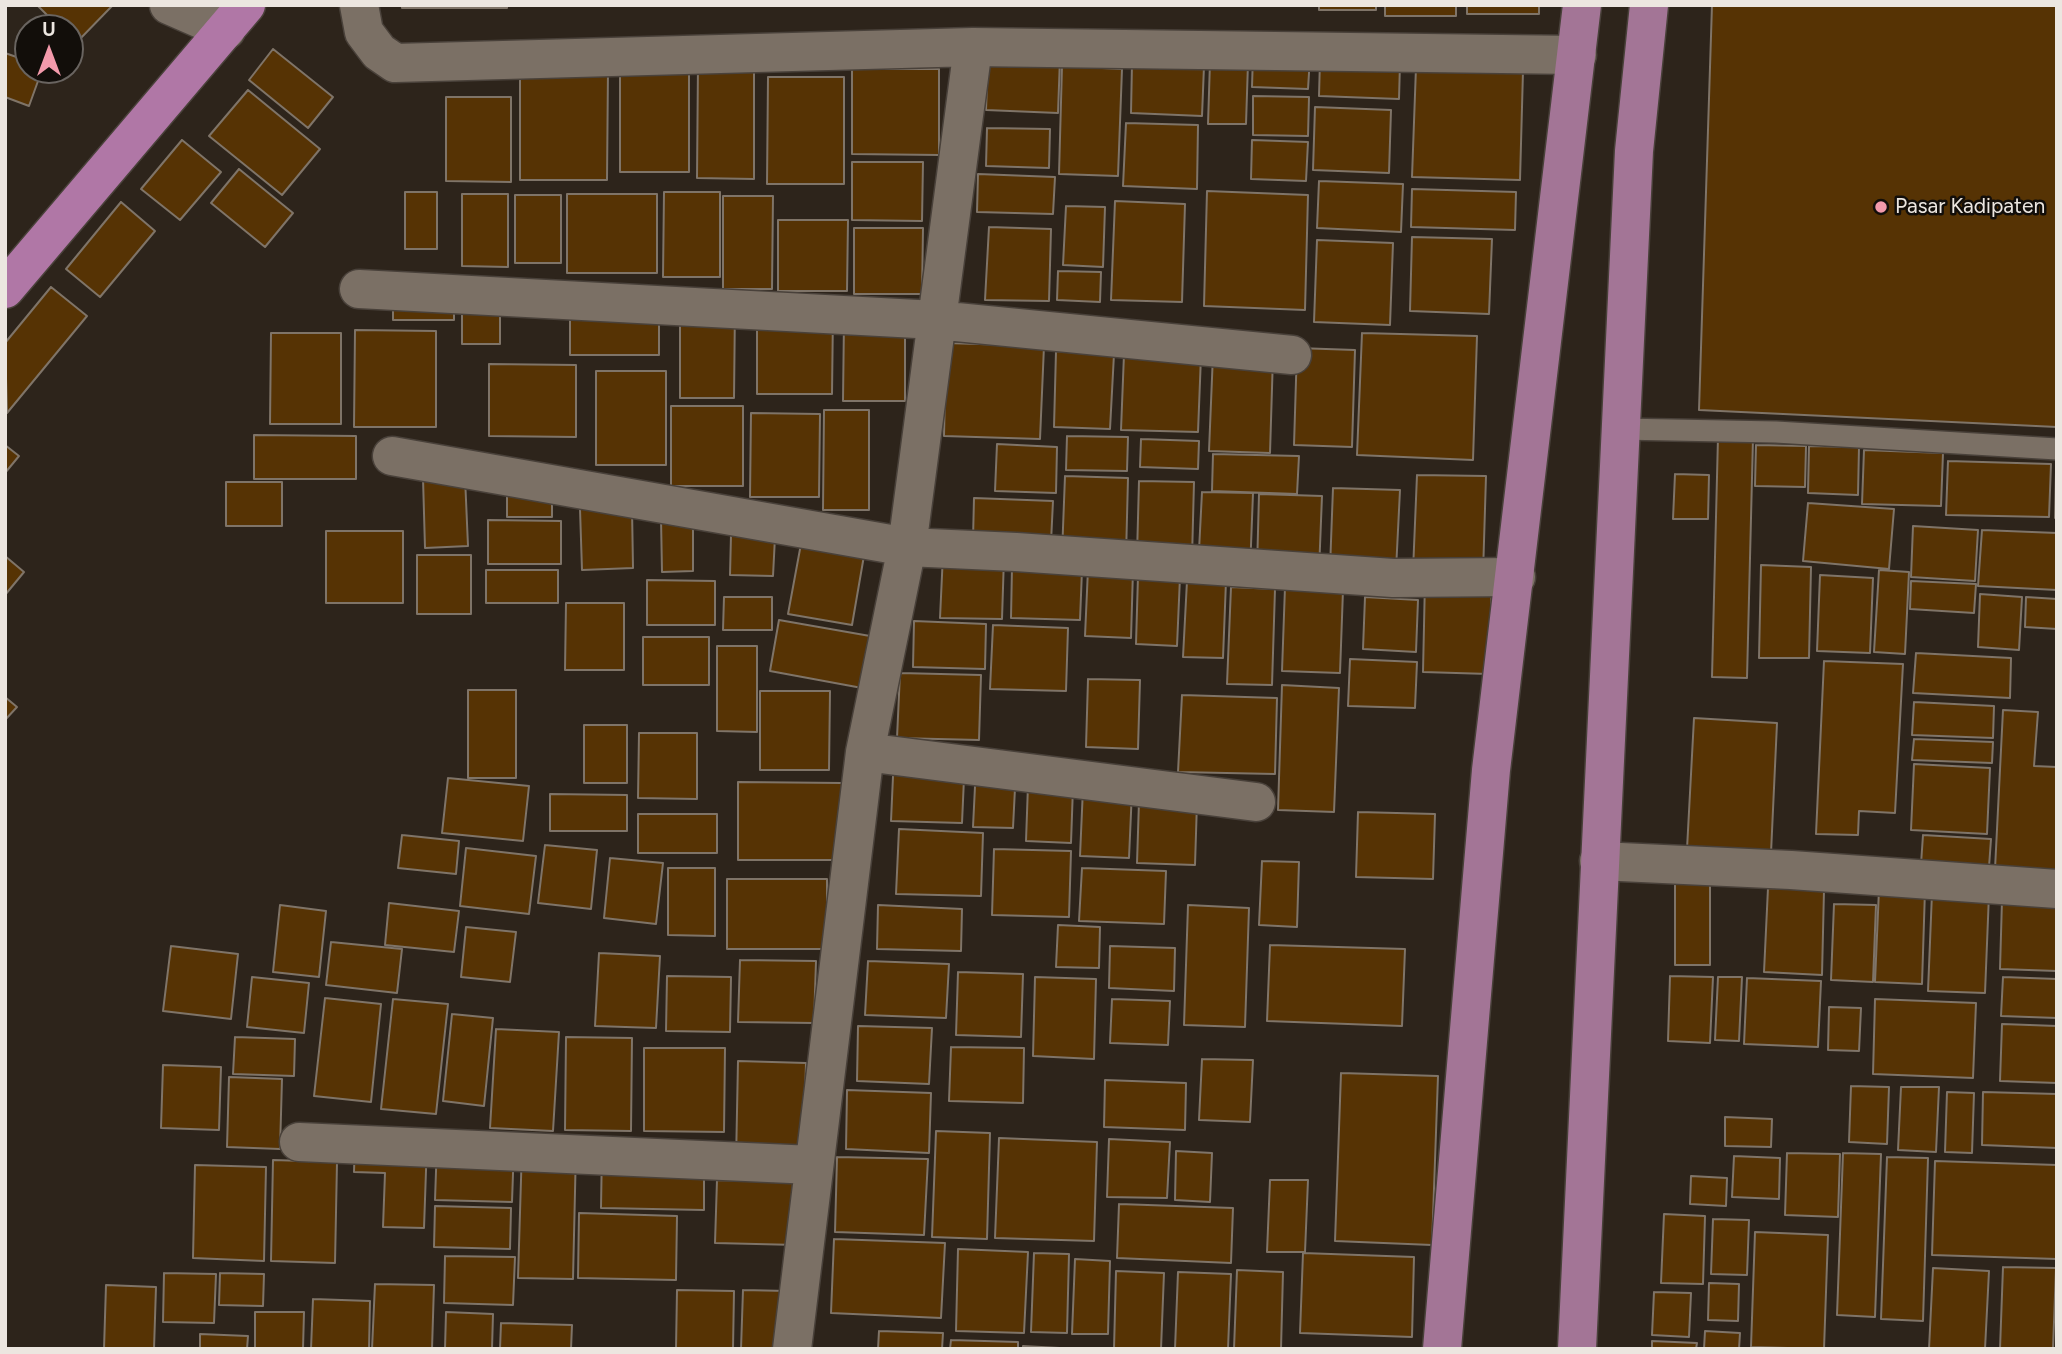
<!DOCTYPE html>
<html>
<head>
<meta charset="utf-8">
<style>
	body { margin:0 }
	#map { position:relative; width:2062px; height:1354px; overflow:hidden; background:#2d241b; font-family:Figtree,sans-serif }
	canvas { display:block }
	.frame { position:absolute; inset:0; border:7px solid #ece6e0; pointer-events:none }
	.north { position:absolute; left:14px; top:14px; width:70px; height:70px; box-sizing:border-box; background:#120e0a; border:2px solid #696460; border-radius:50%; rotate:0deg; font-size:19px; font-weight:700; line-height:28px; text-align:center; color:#ece6e0 }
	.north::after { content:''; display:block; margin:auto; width:24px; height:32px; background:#f39aab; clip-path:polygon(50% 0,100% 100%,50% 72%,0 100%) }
</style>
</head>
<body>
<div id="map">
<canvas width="2062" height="1354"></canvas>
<div class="frame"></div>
<div class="north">U</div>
</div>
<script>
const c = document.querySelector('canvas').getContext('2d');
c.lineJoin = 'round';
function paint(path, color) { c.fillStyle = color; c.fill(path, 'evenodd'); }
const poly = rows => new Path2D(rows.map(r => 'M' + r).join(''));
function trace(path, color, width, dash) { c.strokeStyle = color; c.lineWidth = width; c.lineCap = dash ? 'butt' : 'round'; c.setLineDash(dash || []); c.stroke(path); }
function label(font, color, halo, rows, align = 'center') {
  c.font = font + ' Figtree,sans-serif'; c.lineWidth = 5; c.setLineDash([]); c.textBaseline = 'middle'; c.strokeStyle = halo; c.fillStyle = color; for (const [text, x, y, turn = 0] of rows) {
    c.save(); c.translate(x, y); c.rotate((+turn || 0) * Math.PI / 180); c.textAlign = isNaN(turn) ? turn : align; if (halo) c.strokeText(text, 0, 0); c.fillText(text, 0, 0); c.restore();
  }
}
const building = poly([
	[37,5,113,5,76,43,70,37,70,28,60,28,37,5],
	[402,5,507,5,507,8,402,8,402,5],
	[1239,5,1309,5,1239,6,1239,5],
	[1319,5,1376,5,1376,10,1319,10,1319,5],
	[1385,5,1456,5,1456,16,1385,16,1385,5],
	[1467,5,1539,5,1539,14,1467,14,1467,5],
	[1712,5,2057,5,2057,427,1699,410,1712,5],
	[273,49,333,97,308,128,249,80,273,49],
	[5,53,28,61,28,70,42,70,29,106,5,97,5,53],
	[1253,54,1310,57,1308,89,1252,87,1253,54],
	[988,56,1060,58,1058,113,986,110,988,56],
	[1320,60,1400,63,1399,99,1319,96,1320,60],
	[1210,62,1248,63,1246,124,1208,124,1210,62],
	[698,63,754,63,754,179,697,178,698,63],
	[1132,63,1204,66,1202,116,1131,113,1132,63],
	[620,65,689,65,689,172,620,172,620,65],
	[1062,66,1122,69,1118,176,1059,174,1062,66],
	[1416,67,1523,71,1520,180,1412,177,1416,67],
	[520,69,608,69,607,180,520,180,520,69],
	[852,69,939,69,939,155,852,154,852,69],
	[768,77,844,77,844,184,767,184,768,77],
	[248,90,320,149,282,195,209,136,248,90],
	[1253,96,1309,97,1308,136,1253,135,1253,96],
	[446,97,511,97,511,182,446,181,446,97],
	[1315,107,1391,110,1389,173,1313,170,1315,107],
	[1126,123,1198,125,1197,189,1123,186,1126,123],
	[987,128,1050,129,1049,168,986,166,987,128],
	[182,140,221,172,180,220,141,189,182,140],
	[1252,140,1308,142,1306,181,1251,179,1252,140],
	[852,162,923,162,922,221,852,220,852,162],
	[239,169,293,213,265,247,211,203,239,169],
	[978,174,1055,177,1053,214,977,212,978,174],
	[1319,181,1403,184,1401,232,1317,228,1319,181],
	[1412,189,1516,192,1515,230,1411,227,1412,189],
	[1207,191,1308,195,1305,310,1204,306,1207,191],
	[405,192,437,192,437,249,405,249,405,192],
	[664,192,720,192,720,277,663,277,664,192],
	[462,194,508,194,508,267,462,266,462,194],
	[567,194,657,194,657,273,567,273,567,194],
	[515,195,561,195,561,263,515,263,515,195],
	[723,196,773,196,772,289,723,289,723,196],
	[1115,201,1185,204,1182,302,1111,300,1115,201],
	[121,202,155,231,100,297,66,269,121,202],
	[1066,206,1105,207,1103,267,1063,265,1066,206],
	[778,220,848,220,847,291,778,291,778,220],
	[989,227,1051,229,1049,301,985,300,989,227],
	[854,228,923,228,922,294,854,294,854,228],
	[1412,237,1492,239,1489,314,1410,311,1412,237],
	[1317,240,1393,243,1390,325,1314,322,1317,240],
	[1058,271,1101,272,1100,302,1057,300,1058,271],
	[393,275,454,275,454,320,393,320,393,275],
	[462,278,500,278,500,344,462,344,462,278],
	[51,287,87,316,7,413,5,343,51,287],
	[570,297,659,297,659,355,570,355,570,297],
	[680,305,735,305,734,398,680,398,680,305],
	[757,311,833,312,832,394,757,394,757,311],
	[844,320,905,320,905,401,843,401,844,320],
	[355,330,436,331,436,427,354,427,355,330],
	[271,333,341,333,341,424,270,424,271,333],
	[1362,333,1477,336,1473,460,1357,455,1362,333],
	[946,343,1044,346,1040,439,944,436,946,343],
	[1297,348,1355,350,1352,447,1294,445,1297,348],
	[1056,351,1114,354,1110,429,1054,427,1056,351],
	[1124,354,1201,356,1198,432,1121,430,1124,354],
	[1213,354,1273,356,1270,453,1209,451,1213,354],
	[489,364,576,365,576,437,489,436,489,364],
	[596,371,666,371,666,465,596,465,596,371],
	[671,406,743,406,743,486,671,486,671,406],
	[824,410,869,410,869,510,823,510,824,410],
	[751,413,820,414,819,497,750,497,751,413],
	[254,435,356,436,356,479,254,479,254,435],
	[1067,436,1128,437,1127,471,1066,470,1067,436],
	[1718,437,1753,438,1747,678,1712,677,1718,437],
	[1141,439,1199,441,1198,469,1140,467,1141,439],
	[997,444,1057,447,1056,493,995,491,997,444],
	[5,445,19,456,5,473,5,445],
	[1756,445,1806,446,1805,487,1755,486,1756,445],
	[1809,446,1859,447,1858,495,1808,493,1809,446],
	[1864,450,1943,453,1941,506,1862,504,1864,450],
	[1213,454,1299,456,1297,494,1212,491,1213,454],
	[1948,461,2051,464,2049,517,1946,515,1948,461],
	[2056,471,2057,471,2057,518,2055,518,2056,471],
	[1675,474,1709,475,1708,519,1673,519,1675,474],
	[1417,475,1486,476,1483,574,1413,571,1417,475],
	[1065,476,1128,478,1126,556,1062,554,1065,476],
	[465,477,468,546,425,548,423,478,465,477],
	[1139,481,1194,482,1192,558,1137,555,1139,481],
	[226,482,282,482,282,526,226,526,226,482],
	[1333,488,1400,490,1396,570,1330,568,1333,488],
	[507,491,552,492,552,517,507,517,507,491],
	[1202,492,1253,493,1250,571,1198,570,1202,492],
	[1259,494,1322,496,1319,571,1257,569,1259,494],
	[974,498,1053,501,1051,542,973,539,974,498],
	[1808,503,1894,509,1889,569,1803,561,1808,503],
	[632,508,633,568,582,570,580,509,632,508],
	[661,518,693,518,693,571,662,572,661,518],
	[488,520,561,521,561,564,488,564,488,520],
	[1913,526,1978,530,1975,581,1911,577,1913,526],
	[1982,530,2057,533,2057,590,1978,586,1982,530],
	[326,531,403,531,403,603,326,603,326,531],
	[803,533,866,544,852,625,788,614,803,533],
	[731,535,775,537,773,576,730,575,731,535],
	[943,554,1004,557,1002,619,940,618,943,554],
	[417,555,471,555,471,614,417,614,417,555],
	[5,556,24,572,5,595,5,556],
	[1761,565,1811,567,1809,658,1759,658,1761,565],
	[1012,567,1082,570,1080,620,1011,618,1012,567],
	[1088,569,1133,570,1131,638,1085,636,1088,569],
	[486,570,558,570,558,603,486,603,486,570],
	[1879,570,1909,572,1905,654,1874,652,1879,570],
	[1820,575,1873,578,1870,653,1817,651,1820,575],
	[1138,576,1180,577,1177,646,1136,644,1138,576],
	[647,580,715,581,715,625,647,625,647,580],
	[1425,580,1492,582,1489,674,1423,672,1425,580],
	[1187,581,1226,581,1223,658,1183,657,1187,581],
	[1911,581,1976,584,1974,613,1910,609,1911,581],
	[1231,587,1275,589,1272,685,1227,684,1231,587],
	[1285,587,1343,590,1340,673,1282,671,1285,587],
	[1980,594,2022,597,2019,650,1978,647,1980,594],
	[724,597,772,597,772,630,723,630,724,597],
	[1365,597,1418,600,1416,652,1363,649,1365,597],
	[2026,597,2057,599,2057,629,2025,627,2026,597],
	[566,603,624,603,624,670,565,670,566,603],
	[779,620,870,636,862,688,770,671,779,620],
	[914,621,986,624,985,669,913,667,914,621],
	[993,625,1068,628,1066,691,990,689,993,625],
	[643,637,709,637,709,685,643,685,643,637],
	[717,646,757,646,757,732,717,731,717,646],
	[1916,653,2011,658,2010,698,1913,693,1916,653],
	[1350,659,1417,662,1415,708,1348,706,1350,659],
	[1824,661,1903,664,1895,813,1859,811,1858,835,1816,834,1824,661],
	[900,673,981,675,979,740,897,738,900,673],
	[1088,679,1140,680,1138,749,1086,747,1088,679],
	[1282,685,1339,688,1334,812,1278,810,1282,685],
	[468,690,516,690,516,778,468,778,468,690],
	[760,691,830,691,829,770,760,770,760,691],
	[1182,695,1277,698,1275,774,1178,772,1182,695],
	[5,697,17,707,5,720,5,697],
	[1914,702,1994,706,1993,738,1912,735,1914,702],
	[2003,710,2038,712,2034,766,2057,767,2057,872,1995,869,2003,710],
	[1694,718,1777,723,1771,853,1687,849,1694,718],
	[584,725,627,725,627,783,584,783,584,725],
	[639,733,697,733,697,799,638,798,639,733],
	[1914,739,1993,742,1992,763,1912,760,1914,739],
	[894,754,965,756,962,823,891,821,894,754],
	[1914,764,1990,768,1987,834,1911,830,1914,764],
	[976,766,1016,768,1013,828,973,827,976,766],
	[448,778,529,786,523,841,442,833,448,778],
	[738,782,842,783,842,860,738,860,738,782],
	[1028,785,1073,787,1071,843,1026,841,1028,785],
	[1083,788,1132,790,1129,858,1080,856,1083,788],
	[550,794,627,795,627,831,550,831,550,794],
	[1139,801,1197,802,1195,865,1137,863,1139,801],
	[1358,812,1435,814,1433,879,1356,877,1358,812],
	[638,814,717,814,717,853,638,853,638,814],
	[899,829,983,833,981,896,896,894,899,829],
	[402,835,459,841,456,874,398,868,402,835],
	[1923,835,1991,839,1989,867,1921,864,1923,835],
	[545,845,597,850,591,909,538,903,545,845],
	[466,848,536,856,529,914,460,906,466,848],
	[994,849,1071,851,1069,917,992,915,994,849],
	[610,858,663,863,656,924,604,918,610,858],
	[1262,861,1299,862,1297,927,1259,925,1262,861],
	[668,868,715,868,715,936,668,935,668,868],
	[1082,868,1166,871,1164,924,1079,921,1082,868],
	[1675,876,1710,876,1710,965,1675,965,1675,876],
	[727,879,827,879,827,949,727,949,727,879],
	[1768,888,1824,890,1822,975,1764,972,1768,888],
	[1879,889,1925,890,1922,984,1875,982,1879,889],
	[1932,893,1989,894,1985,993,1928,991,1932,893],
	[2002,900,2057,901,2057,971,2000,969,2002,900],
	[389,903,459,911,454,952,385,945,389,903],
	[1834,904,1876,905,1873,982,1831,980,1834,904],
	[280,905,326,911,319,977,273,972,280,905],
	[878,905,962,909,961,951,877,949,878,905],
	[1188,905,1249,908,1245,1027,1184,1025,1188,905],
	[1058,925,1100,927,1099,968,1056,967,1058,925],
	[466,927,516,932,510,982,461,977,466,927],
	[331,942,402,949,397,993,326,985,331,942],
	[1270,945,1405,949,1402,1026,1267,1021,1270,945],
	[171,946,238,954,231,1019,163,1011,171,946],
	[1110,946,1175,948,1174,991,1109,988,1110,946],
	[599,953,660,956,656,1028,595,1026,599,953],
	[740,960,816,961,814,1023,738,1022,740,960],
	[868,961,949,964,946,1018,865,1015,868,961],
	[958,972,1023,974,1021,1037,956,1035,958,972],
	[667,976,731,977,730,1032,666,1031,667,976],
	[1670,976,1713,977,1710,1043,1668,1041,1670,976],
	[252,977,309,983,304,1033,247,1027,252,977],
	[1035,977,1096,979,1094,1059,1033,1056,1035,977],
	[1718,977,1742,977,1739,1041,1715,1040,1718,977],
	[2003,977,2057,979,2057,1018,2001,1016,2003,977],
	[1747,978,1821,981,1818,1047,1744,1044,1747,978],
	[325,998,381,1004,371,1102,314,1096,325,998],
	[393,999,448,1004,436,1114,381,1109,393,999],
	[1112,999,1170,1001,1168,1045,1110,1043,1112,999],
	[1875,999,1976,1003,1973,1078,1873,1074,1875,999],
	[1829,1007,1861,1008,1859,1051,1828,1050,1829,1007],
	[452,1014,493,1018,484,1106,443,1101,452,1014],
	[2002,1024,2057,1026,2057,1083,2000,1081,2002,1024],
	[858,1026,932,1028,929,1084,857,1081,858,1026],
	[496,1029,559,1032,553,1131,490,1128,496,1029],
	[235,1037,295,1039,294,1076,233,1074,235,1037],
	[566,1037,632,1038,631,1131,565,1130,566,1037],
	[951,1047,1024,1048,1023,1103,949,1101,951,1047],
	[644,1048,725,1048,724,1132,644,1131,644,1048],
	[1202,1059,1253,1060,1250,1122,1199,1120,1202,1059],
	[738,1061,806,1063,803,1164,736,1162,738,1061],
	[163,1065,221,1067,219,1130,161,1128,163,1065],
	[1341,1073,1438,1076,1432,1245,1335,1241,1341,1073],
	[229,1077,282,1079,280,1149,227,1147,229,1077],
	[1105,1080,1186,1083,1185,1130,1104,1127,1105,1080],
	[1851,1086,1889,1087,1887,1144,1849,1142,1851,1086],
	[1901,1087,1939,1087,1936,1152,1898,1150,1901,1087],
	[847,1090,931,1093,929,1153,846,1149,847,1090],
	[1947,1092,1974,1093,1972,1153,1945,1152,1947,1092],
	[1983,1092,2057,1094,2057,1148,1982,1145,1983,1092],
	[1725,1117,1772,1119,1771,1147,1725,1146,1725,1117],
	[936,1131,990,1133,987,1239,932,1237,936,1131],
	[999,1138,1097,1142,1094,1241,995,1238,999,1138],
	[1109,1139,1170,1142,1167,1198,1107,1197,1109,1139],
	[355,1140,427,1142,424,1228,383,1227,385,1173,354,1172,355,1140],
	[437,1143,514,1145,512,1202,435,1200,437,1143],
	[522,1147,576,1148,573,1279,518,1278,522,1147],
	[602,1147,704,1149,704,1210,601,1208,602,1147],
	[1176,1151,1212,1153,1210,1202,1175,1200,1176,1151],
	[1787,1153,1840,1154,1838,1217,1785,1215,1787,1153],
	[1843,1153,1881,1154,1875,1317,1837,1315,1843,1153],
	[1734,1156,1780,1158,1779,1199,1732,1197,1734,1156],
	[837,1157,928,1159,924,1235,835,1232,837,1157],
	[1887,1157,1928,1158,1923,1321,1881,1319,1887,1157],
	[273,1160,337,1162,335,1263,271,1261,273,1160],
	[1935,1161,2057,1165,2057,1259,1932,1255,1935,1161],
	[195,1165,266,1167,264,1261,193,1258,195,1165],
	[1691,1176,1727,1178,1726,1206,1690,1204,1691,1176],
	[717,1180,798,1181,797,1245,715,1243,717,1180],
	[1270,1180,1308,1180,1305,1252,1267,1252,1270,1180],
	[1119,1204,1233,1208,1231,1263,1117,1258,1119,1204],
	[435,1206,511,1208,510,1249,434,1247,435,1206],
	[579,1213,677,1216,676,1280,578,1278,579,1213],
	[1664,1214,1705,1216,1703,1284,1661,1283,1664,1214],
	[1713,1219,1749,1220,1747,1275,1711,1274,1713,1219],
	[1755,1232,1828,1235,1824,1349,1751,1347,1755,1232],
	[834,1239,945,1243,941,1318,831,1313,834,1239],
	[958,1249,1028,1252,1024,1333,956,1331,958,1249],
	[1034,1253,1069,1254,1067,1333,1031,1332,1034,1253],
	[1303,1253,1414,1257,1412,1337,1300,1333,1303,1253],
	[445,1256,515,1257,513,1305,444,1303,445,1256],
	[1075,1259,1110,1261,1108,1334,1072,1334,1075,1259],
	[2003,1267,2056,1268,2053,1349,2000,1349,2003,1267],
	[1933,1268,1989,1271,1985,1349,1929,1349,1933,1268],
	[1237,1270,1283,1272,1281,1349,1234,1349,1237,1270],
	[1116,1271,1164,1273,1161,1349,1114,1349,1116,1271],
	[1178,1272,1231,1274,1228,1349,1175,1349,1178,1272],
	[164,1273,216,1274,214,1323,163,1322,164,1273],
	[220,1273,264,1274,263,1306,219,1305,220,1273],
	[1709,1283,1739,1284,1738,1321,1708,1320,1709,1283],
	[375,1284,434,1285,432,1349,372,1349,375,1284],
	[106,1285,156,1287,154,1349,104,1349,106,1285],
	[677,1290,734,1291,733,1349,676,1349,677,1290],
	[743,1290,787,1291,785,1349,741,1349,743,1290],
	[1654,1292,1691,1293,1689,1337,1652,1335,1654,1292],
	[313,1299,370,1301,369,1349,311,1349,313,1299],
	[255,1312,304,1312,303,1349,255,1349,255,1312],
	[446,1312,493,1314,492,1349,445,1349,446,1312],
	[501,1323,572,1325,571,1349,500,1349,501,1323],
	[879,1331,943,1333,942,1349,878,1349,879,1331],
	[1705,1331,1740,1333,1739,1349,1704,1349,1705,1331],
	[200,1334,248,1336,247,1349,200,1349,200,1334],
	[951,1340,1018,1342,1018,1349,950,1349,951,1340],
	[1652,1341,1697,1343,1696,1349,1652,1349,1652,1341],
	[1023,1346,1078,1349,1023,1349,1023,1346]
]);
const service = poly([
	[1620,429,1776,432,2057,449]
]);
const minor = poly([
	[169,5,226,30],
	[359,5,364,32,379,52,395,63,973,47,1577,55],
	[359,289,936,320,1292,355],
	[392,456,907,547,1016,552,1393,578,1516,577],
	[865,752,1256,802],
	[1599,861,1791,870,2057,889],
	[299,1142,813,1165],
	[792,1349,865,752,907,547,973,47]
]);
const primary = poly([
	[1442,1349,1491,770,1582,5],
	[1577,1349,1634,151,1649,5]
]);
const trunk = poly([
	[5,289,246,5]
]);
const markers = [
	[1881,207,7,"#f39aab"]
];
const poiNames = [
	["Pasar Kadipaten",1895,207]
];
paint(building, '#563304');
trace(building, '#7f7468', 2);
trace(service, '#49413a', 24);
trace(minor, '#49413a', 41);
trace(primary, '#49413a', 41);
trace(trunk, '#49413a', 41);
trace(service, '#7b7065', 21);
trace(minor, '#7b7065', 38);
trace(primary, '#a37596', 38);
trace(trunk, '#b077a6', 38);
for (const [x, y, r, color] of markers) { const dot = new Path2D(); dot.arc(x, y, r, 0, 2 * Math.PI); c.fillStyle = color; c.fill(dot); trace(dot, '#120e0a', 2.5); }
label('21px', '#ece6e0', '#120e0a', poiNames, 'left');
</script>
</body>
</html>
